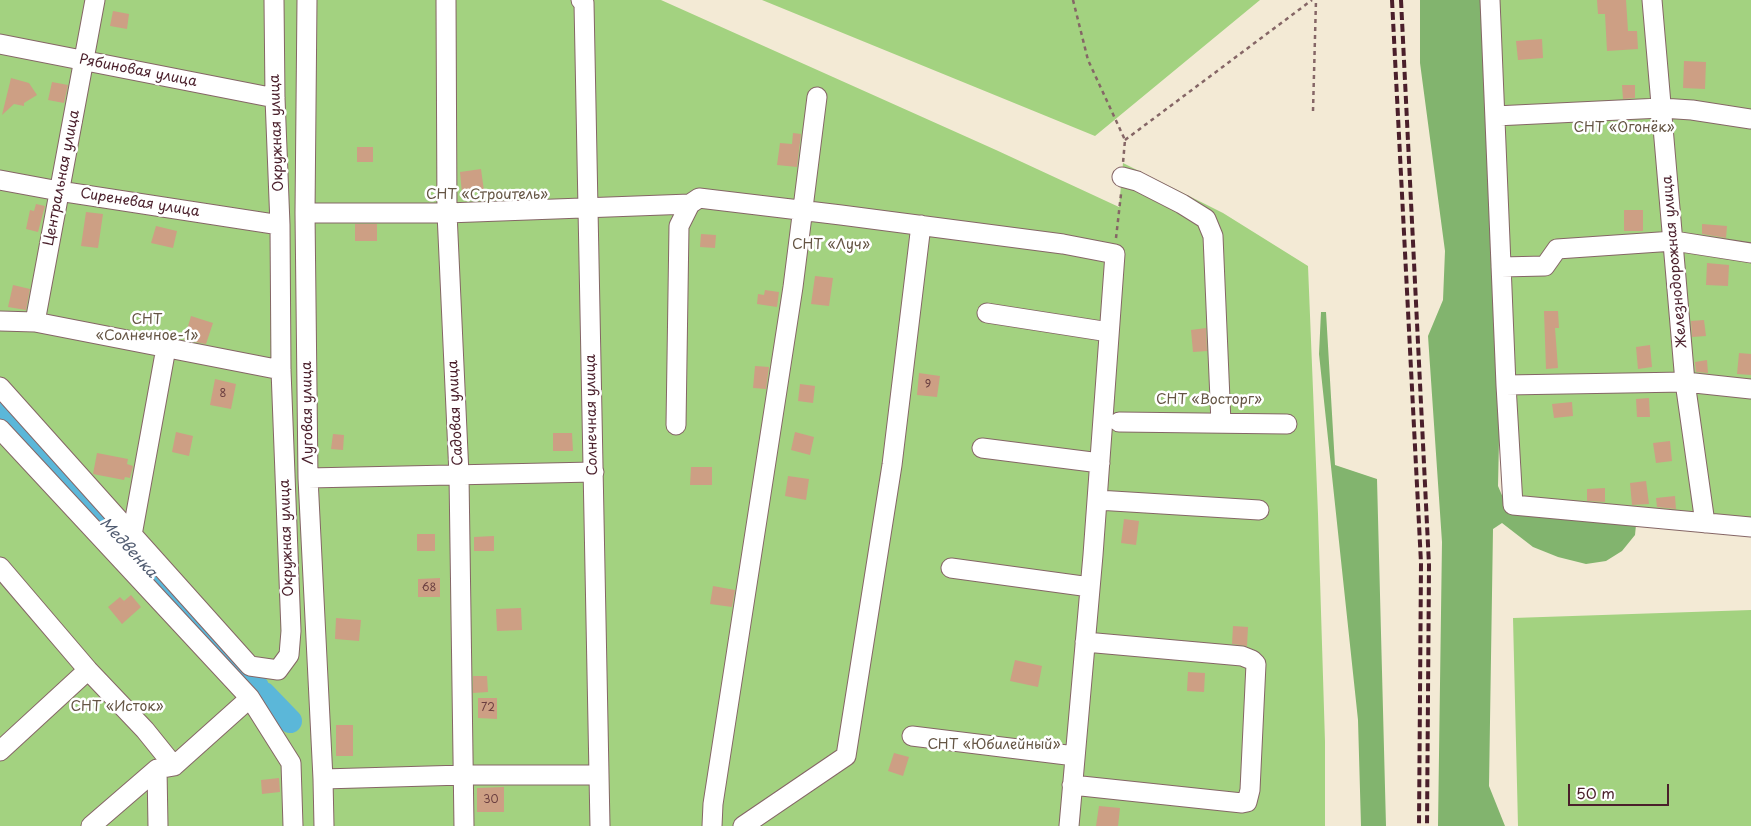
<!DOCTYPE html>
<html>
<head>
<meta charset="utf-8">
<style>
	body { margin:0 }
	#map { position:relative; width:1751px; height:826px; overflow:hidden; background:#f3ead5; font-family:"Playpen Sans",sans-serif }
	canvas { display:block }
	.scale { position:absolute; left:1568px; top:784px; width:101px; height:22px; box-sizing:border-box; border:2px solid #4a1f2b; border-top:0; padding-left:6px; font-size:15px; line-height:18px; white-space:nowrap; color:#4a1f2b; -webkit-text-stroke:4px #fff; paint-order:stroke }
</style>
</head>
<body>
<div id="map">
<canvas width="1751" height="826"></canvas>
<div class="scale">50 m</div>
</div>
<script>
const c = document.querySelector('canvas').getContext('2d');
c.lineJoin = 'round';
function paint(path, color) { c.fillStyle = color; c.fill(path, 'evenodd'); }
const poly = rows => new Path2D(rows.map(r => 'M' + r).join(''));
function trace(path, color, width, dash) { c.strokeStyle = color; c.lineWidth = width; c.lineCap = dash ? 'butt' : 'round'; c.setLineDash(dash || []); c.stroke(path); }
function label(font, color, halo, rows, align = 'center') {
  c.font = font + ' "Playpen Sans",sans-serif'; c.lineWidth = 5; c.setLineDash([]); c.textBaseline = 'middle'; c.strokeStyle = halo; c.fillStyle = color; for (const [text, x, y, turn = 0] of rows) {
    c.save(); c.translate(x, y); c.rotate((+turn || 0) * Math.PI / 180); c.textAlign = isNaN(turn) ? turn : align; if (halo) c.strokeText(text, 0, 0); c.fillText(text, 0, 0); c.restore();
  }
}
const green = poly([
	[0,0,661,0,996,150,1119,207,1123,163,1223,213,1308,266,1318,514,1325,742,1325,826,0,826],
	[762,0,1260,0,1095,136],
	[1491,0,1751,0,1751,531,1515,513],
	[1751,610,1751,826,1518,826,1513,618]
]);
const forest = poly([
	[1420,0,1483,0,1500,394,1498,486,1507,507,1530,516,1636,525,1635,535,1622,551,1606,561,1586,564,1558,557,1533,547,1502,523,1493,529,1489,786,1505,826,1438,826,1442,542,1428,336,1443,300,1445,251,1420,63],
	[1321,312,1326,312,1335,465,1377,479,1386,826,1361,826,1358,720,1319,354]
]);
const river = poly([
	[0,409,257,687],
	[264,694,290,721]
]);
const building = poly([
	[1597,0,1626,0,1628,31,1637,31,1638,49,1607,51,1605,14,1598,14],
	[113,11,129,14,127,29,110,26],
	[1542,39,1543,58,1518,60,1516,41],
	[1684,61,1706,62,1705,89,1683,88],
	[11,78,29,83,37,95,24,103,24,106,14,104,2,115],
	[52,82,68,85,64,103,48,100],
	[1622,85,1635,85,1635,98,1623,99],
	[793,133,801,134,797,167,777,165,780,143,792,144],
	[357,147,373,147,373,162,357,162],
	[481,169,484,191,462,194,460,172],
	[36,204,45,206,38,232,26,229,30,210,34,211],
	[1624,210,1643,210,1643,231,1624,231],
	[86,212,103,214,98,248,81,246],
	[355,224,377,224,377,241,355,241],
	[1702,224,1727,226,1726,238,1702,234],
	[156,226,177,231,173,248,151,243],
	[701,234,716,235,715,248,700,247],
	[1707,263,1729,265,1728,286,1706,285],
	[815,276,833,278,829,306,811,304],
	[13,285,30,289,26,310,8,307],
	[765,290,779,292,777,307,757,304,758,294,764,295],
	[1544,311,1558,311,1559,328,1555,328,1558,368,1546,369],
	[191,316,213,323,206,344,184,340],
	[1704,320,1706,336,1692,337,1691,321],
	[1206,328,1207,351,1193,352,1191,330],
	[1650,345,1652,367,1638,369,1636,347],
	[1739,353,1751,354,1751,375,1737,374],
	[1707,360,1708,373,1696,372,1695,362],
	[755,366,769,367,766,389,753,388],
	[919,373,940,376,937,397,917,395],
	[215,379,236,384,231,409,210,405],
	[800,384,815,386,813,403,798,401],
	[1649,398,1650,417,1637,417,1636,399],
	[1572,402,1573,416,1554,418,1552,404],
	[176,432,193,436,189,456,172,452],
	[795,432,814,437,810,455,791,450],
	[553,433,572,433,573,451,553,451],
	[333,434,344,435,343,450,331,449],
	[1670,441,1672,461,1656,463,1653,443],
	[97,453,128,459,127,464,133,466,130,478,125,477,124,480,93,474],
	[691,467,712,467,712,485,690,485],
	[788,476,809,479,806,500,785,496],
	[1646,481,1649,504,1632,505,1630,483],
	[1605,488,1605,502,1587,501,1587,489],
	[1675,496,1676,509,1657,507,1656,498],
	[1124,519,1139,521,1136,545,1121,543],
	[417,534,435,534,435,551,417,551],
	[494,536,494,551,474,551,474,537],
	[440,578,440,597,418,597,418,579],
	[713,586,735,590,732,607,710,604],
	[131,595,141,607,122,624,108,607,120,597,124,601],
	[521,608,522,630,497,631,496,609],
	[336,618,361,620,359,641,335,639],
	[1233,626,1248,627,1247,646,1232,644],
	[1015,660,1042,666,1038,687,1010,681],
	[1188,672,1205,673,1204,692,1187,691],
	[473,676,487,676,488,692,473,693],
	[478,698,497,698,497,719,478,718],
	[336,725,353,725,353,756,336,756],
	[894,753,909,757,903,776,888,771],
	[279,778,280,792,262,794,261,780],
	[504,787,504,812,477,812,477,788],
	[1099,806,1120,808,1118,826,1096,826]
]);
const path = poly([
	[1073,0,1088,60,1125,140,1123,163],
	[1313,111,1316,0],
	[1125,140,1312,0],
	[1116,238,1121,194]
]);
const minor = poly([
	[307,0,305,213,308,478,323,779,324,826],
	[446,0,447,213,459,475,464,826],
	[581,0,584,3,600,826],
	[1490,0,1506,385,1513,505,1751,527],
	[1652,0,1685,382,1705,523],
	[0,44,275,98],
	[1495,116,1661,108,1692,110,1751,119],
	[1122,177,1137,181,1182,204,1206,219,1213,236,1221,423],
	[0,180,59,191,280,225],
	[305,213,447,213,690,204],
	[1501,267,1545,266,1557,249,1674,241,1751,253],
	[987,313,1109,332],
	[0,321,35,322,281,370],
	[35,322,95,0],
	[1506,385,1685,382,1751,389],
	[0,387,250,666,278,670,289,655,291,631,281,370,280,225,275,98,274,0],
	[1119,422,1287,424],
	[676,425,679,226,690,204,699,198,841,215,1063,244,1115,254,1093,555,1069,826],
	[0,429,250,698,291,763,293,826],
	[982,448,1100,463],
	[308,478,594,472],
	[1097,500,1259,510],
	[132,535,166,348],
	[0,567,88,670,145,730,174,766],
	[951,568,1090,587],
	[912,736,1075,756],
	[0,751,88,670],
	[157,769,158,826],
	[323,779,464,775,598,775],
	[1072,785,1242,803,1247,802,1250,790,1256,664,1252,660,1242,656,1085,642],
	[91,826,157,769,174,766,250,698],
	[712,826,713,804,793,287,817,97],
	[743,826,846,756,892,465,921,225]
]);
const rail = poly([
	[1392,0,1421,563,1419,826],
	[1401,0,1429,565,1427,826]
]);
const numberNames = [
	["9",928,385],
	["8",223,394],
	["68",429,588],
	["72",488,708],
	["30",491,800]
];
const streetNames = [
	["Рябиновая улица",138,71,11],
	["Окружная улица",277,133,-92],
	["Центральная улица",62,178,-79],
	["Сиреневая улица",140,203,9],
	["Железнодорожная улица",1675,262,-95],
	["Луговая улица",308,413,-91],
	["Садовая улица",456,413,-93],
	["Солнечная улица",592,415,-91],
	["Окружная улица",287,538,-92]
];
const parkNames = [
	["СНТ «Огонёк»",1624,128],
	["СНТ «Строитель»",487,195],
	["СНТ «Луч»",831,245],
	["СНТ",147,320],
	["«Солнечное-1»",147,336],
	["СНТ «Восторг»",1209,400],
	["СНТ «Исток»",117,707],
	["СНТ «Юбилейный»",994,745]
];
const waterNames = [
	["Медвенка",128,548,47]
];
paint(green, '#a3d280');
paint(forest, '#82b46e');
trace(river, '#5bb7d9', 24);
paint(building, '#cd9f84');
trace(minor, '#856666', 21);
trace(path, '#856666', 2.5, [4, 4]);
trace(minor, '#fff', 19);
trace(rail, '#4a1f2b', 4, [8, 4]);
label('11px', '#6b3f41', null, numberNames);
label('14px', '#4a1f2b', '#fff', streetNames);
label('14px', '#655544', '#fff', parkNames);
label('italic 15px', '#515c71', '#fff', waterNames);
</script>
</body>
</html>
